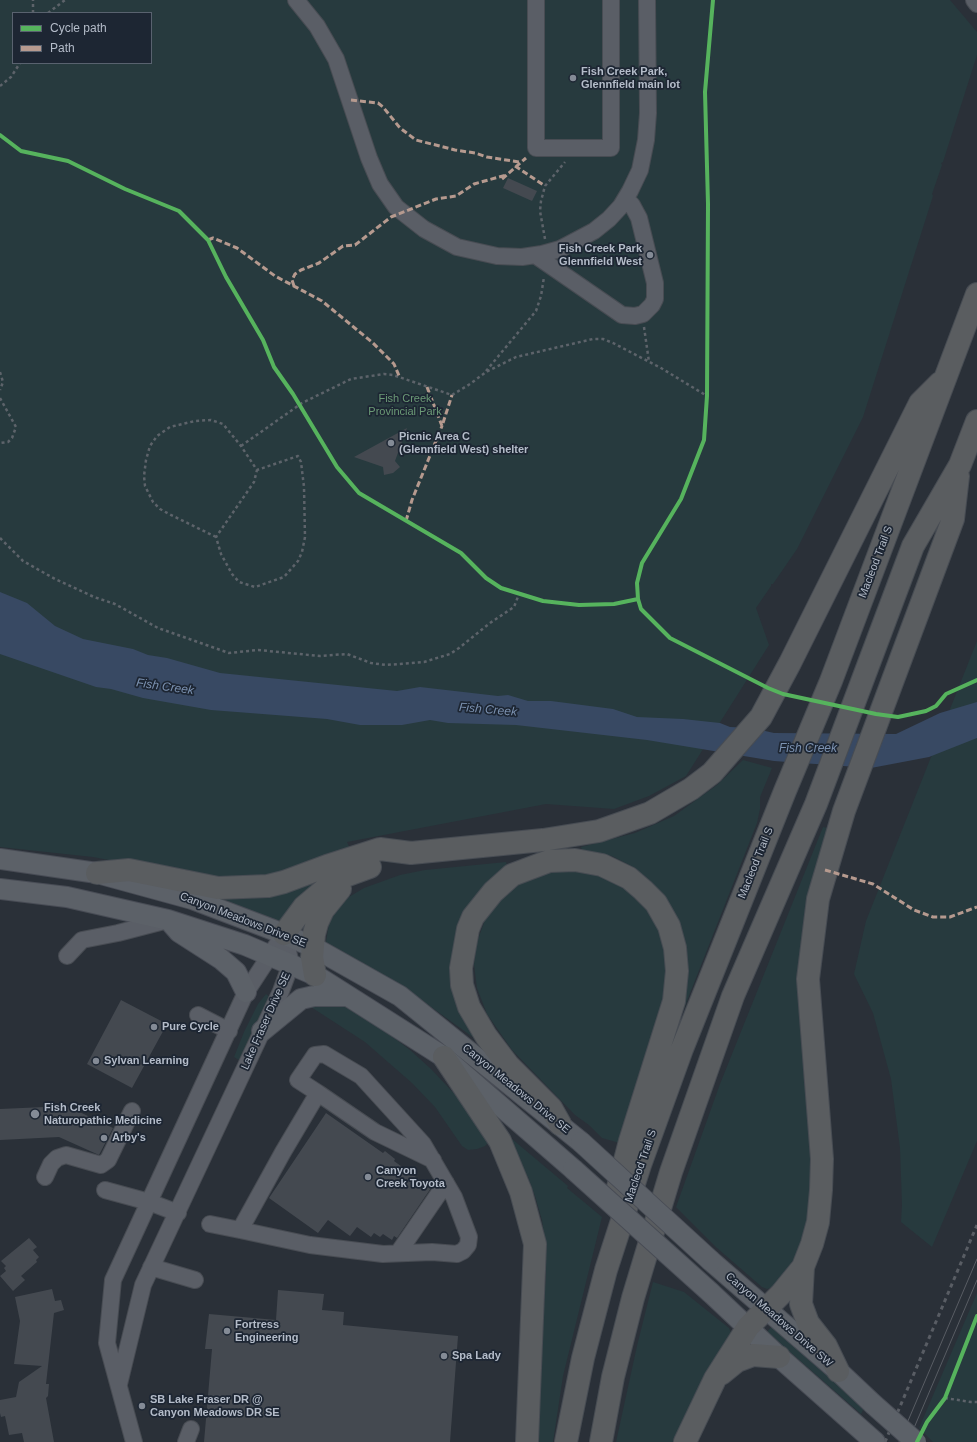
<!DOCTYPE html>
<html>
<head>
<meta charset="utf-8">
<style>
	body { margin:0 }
	#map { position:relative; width:977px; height:1442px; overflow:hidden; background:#2a3038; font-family:Helvetica,sans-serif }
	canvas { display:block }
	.legend { position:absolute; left:12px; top:12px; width:140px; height:52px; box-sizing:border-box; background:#1d2633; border:1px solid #59626f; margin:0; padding:5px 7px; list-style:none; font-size:12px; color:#b4bcc9 }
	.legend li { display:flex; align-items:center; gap:8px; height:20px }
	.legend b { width:20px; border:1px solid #59626f }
</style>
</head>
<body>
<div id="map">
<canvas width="977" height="1442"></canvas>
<ul class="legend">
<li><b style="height:5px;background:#56b35d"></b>Cycle path</li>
<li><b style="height:5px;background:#b69a8f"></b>Path</li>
</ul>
</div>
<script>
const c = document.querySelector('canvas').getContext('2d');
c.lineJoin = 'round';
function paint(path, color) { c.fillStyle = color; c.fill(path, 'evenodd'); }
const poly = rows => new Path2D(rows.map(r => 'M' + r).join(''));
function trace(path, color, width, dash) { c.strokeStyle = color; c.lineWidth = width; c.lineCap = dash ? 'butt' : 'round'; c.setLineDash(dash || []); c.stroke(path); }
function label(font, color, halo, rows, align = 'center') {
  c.font = font + ' Helvetica,sans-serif'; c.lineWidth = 3.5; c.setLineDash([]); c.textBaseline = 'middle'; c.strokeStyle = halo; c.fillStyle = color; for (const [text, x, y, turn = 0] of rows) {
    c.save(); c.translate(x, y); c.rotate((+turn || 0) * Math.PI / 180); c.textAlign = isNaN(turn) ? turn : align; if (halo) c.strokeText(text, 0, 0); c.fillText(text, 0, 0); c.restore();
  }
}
const green = poly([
	[0,0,950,0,977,32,977,55,943,162,941,163,942,165,932,194,933,196,863,417,797,549,773,584,771,584,771,586,756,608,769,645,686,776,649,796,614,809,546,804,347,842,350,849,274,878,213,880,93,857,0,847],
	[13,13,151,13,151,63,13,63],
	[977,641,977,1141,932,1247,901,1222,902,1205,900,1148,891,1079,873,1013,854,974,866,921],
	[743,760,772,768,760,797,760,809,757,823,683,1011,679,1010,664,897,648,879,635,868,612,856,582,850,581,847,635,833,674,816,717,785],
	[823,827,831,829,816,876,814,1206,798,1252,787,1270,773,1287,767,1289,762,1287,717,1248,676,1207,720,1084],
	[506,862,508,869,461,944,481,1043,420,999,329,946,326,942,329,924,336,910,349,897,364,888,400,875,425,870],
	[579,867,639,893,662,928,671,972,623,1144,602,1138,589,1125,575,1115,512,1050,487,1014,477,988,474,964,477,942,485,920,497,902,514,885,533,874],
	[311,883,312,885,284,922,281,923,225,900,226,895],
	[266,994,271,998,239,1060,234,1057,244,1032,258,1004],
	[318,1004,344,1006,385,1031,410,1050,431,1069,462,1102,491,1140,485,1146,477,1149,468,1150,462,1146,435,1107,412,1083,365,1042,311,1007],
	[512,1139,568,1186,567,1188,602,1217,563,1376,553,1442,535,1442,546,1274,546,1249,542,1220,535,1196,528,1177,508,1142],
	[653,1282,684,1292,729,1328,731,1333,680,1442,616,1442,637,1346],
	[977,1293,977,1442,933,1442,919,1428],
	[773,1325,865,1406,861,1414,767,1332]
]);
const water = poly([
	[0,592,27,603,55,626,83,639,133,649,148,655,167,658,220,673,397,691,420,687,498,696,508,695,528,701,551,701,613,709,637,717,683,719,720,723,730,727,752,728,774,733,896,734,940,713,977,702,977,738,929,757,871,768,774,761,647,740,516,725,448,723,430,720,402,725,360,725,327,719,211,710,143,698,111,689,96,687,0,654]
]);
const building = poly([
	[508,178,537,191,532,201,503,188],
	[407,428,395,461,400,467,393,473,384,475,383,467,354,457],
	[121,1000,167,1024,132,1088,87,1064],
	[67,1106,113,1128,99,1155,59,1137,0,1140,0,1109],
	[326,1113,383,1153,385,1151,395,1159,394,1161,431,1188,397,1238,394,1236,392,1240,383,1234,380,1237,374,1233,371,1237,357,1227,350,1236,328,1220,318,1233,269,1198],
	[29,1238,37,1247,33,1250,39,1257,36,1260,37,1262,21,1276,25,1280,13,1291,0,1276,6,1271,4,1268,6,1266,1,1261],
	[52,1289,55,1301,61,1300,64,1310,54,1313,46,1384,49,1384,48,1396,46,1398,54,1442,24,1442,22,1433,9,1435,5,1416,1,1417,0,1413,0,1400,16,1397,19,1382,42,1366,14,1364,20,1321,15,1297],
	[278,1290,324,1294,322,1310,344,1312,343,1325,458,1336,450,1442,204,1442,212,1349,205,1349,209,1314,276,1320]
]);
const path = poly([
	[33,13,33,0],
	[48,13,65,0],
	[0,86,11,77,20,63],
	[545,239,540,211,541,201,545,186,565,162],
	[644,327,649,362],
	[486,371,536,311,541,296,544,277],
	[0,372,3,382,0,390],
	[0,398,16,427,12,438,8,442,0,443],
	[241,446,302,403,351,379,384,374,393,375,452,395,470,384,486,372,516,357,593,339,603,339,613,343,661,368,707,396],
	[216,537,169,514,160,509,153,502,145,486,144,476,146,460,150,446,157,436,170,427,195,421,211,420,223,424,241,446,257,470,298,456,301,462,304,487,305,537,302,552,298,561,284,577,255,587,239,582,232,574,221,554,216,537,254,482,257,470],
	[0,538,23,561,55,579,94,597,115,604,158,628,229,653,258,650,320,656,347,654,371,663,386,665,424,662,450,654,459,648,490,623,514,607,519,594],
	[945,1398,971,1402,977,1402]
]);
const minor = poly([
	[296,0,317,26,336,59,369,158,380,184,396,207,424,229,457,247,497,256,522,257,542,254,560,249,594,231,609,219,621,206,630,191,640,170,646,140,648,113,647,0],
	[536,0,536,148,611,148,611,0],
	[974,0,977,4],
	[535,255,622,315,635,316,643,314,652,305,655,299,655,283,639,218,632,205,626,199],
	[67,956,82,940,118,933,168,920],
	[198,1015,229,1031],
	[318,1093,375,1132,433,1160],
	[45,1177,51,1164,57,1158,66,1155,101,1165,108,1160,132,1111],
	[105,1190,149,1202,178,1213],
	[210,1224,240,1230,310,1245,383,1254,432,1252,457,1254,463,1251,468,1245,469,1237,454,1197,423,1144,361,1076,324,1054,315,1055,298,1080,318,1093,283,1152,240,1230],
	[398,1253,446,1183],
	[151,1267,195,1280],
	[119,1384,143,1285,281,991,291,964,284,934],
	[134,1442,107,1343,113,1280,246,992,284,934],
	[186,1442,191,1429]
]);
const major = poly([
	[0,859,97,873,192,899,284,934,313,947,400,996,581,1142],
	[0,889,67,897,168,920,245,945,315,975,444,1057,573,1169],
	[172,924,179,932,221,959,236,972,246,992],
	[262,1031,301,999,314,996,346,996],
	[711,1261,838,1371,873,1404],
	[711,1293,779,1357,875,1442]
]);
const highway = poly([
	[97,873,129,870,218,888,268,886,284,882,327,866,380,849,411,853,543,840,599,831,650,813,691,789,712,773,761,717,790,663,920,403,940,383],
	[284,934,304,907,337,879,370,867],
	[315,975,312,957,314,934,317,923,323,910,340,889],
	[444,1057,500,1141,521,1192,535,1244,527,1442],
	[560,1124,551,1108,508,1065,486,1036,469,1007,462,985,461,968,468,929,473,917,493,892,512,875,549,861,575,860,602,865,629,878,643,890,656,903,669,926,675,948,677,971,674,1001,630,1141,616,1195],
	[803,1267,801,1304,808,1323,826,1346,838,1371],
	[721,1374,737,1361,753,1355,779,1357],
	[566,1442,583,1358,606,1270,640,1165,682,1049,785,791,831,681,977,294],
	[601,1442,613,1377,633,1298,671,1172,733,996,816,804,913,546,960,465,977,421],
	[685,1442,715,1379,748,1327,781,1294,803,1267,812,1244,818,1222,821,1190,822,1159,808,979,818,899,844,811,953,519,958,476]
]);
const tram = poly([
	[899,1442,977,1259],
	[908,1442,977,1280]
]);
const rail = poly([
	[885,1442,977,1225]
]);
const majorBridge = poly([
	[581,1142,711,1261],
	[573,1169,711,1293],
	[873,1404,916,1442]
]);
const quiet = poly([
	[351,100,378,103,383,107,400,128,416,140,455,150,475,153,487,157,519,162],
	[515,166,545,186],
	[502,179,526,158],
	[208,240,213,238,237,248,275,276,322,301,373,343,394,364,400,378],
	[294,286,292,280,295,274,301,270,319,263,343,246,355,245,391,217,436,199,456,196,474,184,506,175],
	[427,387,442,426,452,395],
	[406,521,412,500,442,426],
	[825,870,873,884,914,910,933,917,950,917,977,907]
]);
const cycleway = poly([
	[713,0,705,92,708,204,707,396,704,440,681,499,642,563,637,583,638,599,641,609,670,638,768,688,783,694,876,714,898,717,926,711,936,706,946,694,977,680],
	[0,135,21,151,68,161,125,189,179,211,208,240,226,277,263,340,274,367,293,394,337,467,359,493,461,553,486,578,501,588,543,601,579,605,614,604,638,599],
	[917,1442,927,1422,945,1398,977,1316]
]);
const markers = [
	[573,78,4,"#848b96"],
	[650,255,4,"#848b96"],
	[391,443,4,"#848b96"],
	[154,1027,4,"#848b96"],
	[96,1061,4,"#848b96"],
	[35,1114,5,"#848b96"],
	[104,1138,4,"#848b96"],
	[368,1177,4,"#848b96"],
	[227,1331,4,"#848b96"],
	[444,1356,4,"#848b96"],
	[142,1406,4,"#848b96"]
];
const poiNames = [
	["Fish Creek Park,",581,72],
	["Glennfield main lot",581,85],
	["Fish Creek Park",642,249,"right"],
	["Glennfield West",642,262,"right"],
	["Picnic Area C",399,437],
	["(Glennfield West) shelter",399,450],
	["Pure Cycle",162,1027],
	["Sylvan Learning",104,1061],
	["Fish Creek",44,1108],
	["Naturopathic Medicine",44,1121],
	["Arby's",112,1138],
	["Canyon",376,1171],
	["Creek Toyota",376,1184],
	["Fortress",235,1325],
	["Engineering",235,1338],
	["Spa Lady",452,1356],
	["SB Lake Fraser DR @",150,1400],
	["Canyon Meadows DR SE",150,1413]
];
const parkNames = [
	["Fish Creek",405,399],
	["Provincial Park",405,412]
];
const streetNames = [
	["Macleod Trail S",876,562,-69],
	["Macleod Trail S",756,863,-68],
	["Canyon Meadows Drive SE",243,920,21],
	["Lake Fraser Drive SE",266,1021,-66],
	["Canyon Meadows Drive SE",516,1089,39],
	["Macleod Trail S",641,1166,-71],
	["Canyon Meadows Drive SW",779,1320,41]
];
const waterNames = [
	["Fish Creek",165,687,8],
	["Fish Creek",488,710,5],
	["Fish Creek",808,749]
];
paint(green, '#273a3e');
paint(water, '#384963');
paint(building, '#444950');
trace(minor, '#484c53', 18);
trace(major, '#484c55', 22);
trace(highway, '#474c53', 24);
trace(path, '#5d636a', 2.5, [3, 3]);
trace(minor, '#5a5e66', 16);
trace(major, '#5c6168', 20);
trace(highway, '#5a5d60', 22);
trace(tram, '#595d64', 1);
trace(rail, '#595d64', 3, [4, 4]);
trace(majorBridge, '#484c55', 22, []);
trace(majorBridge, '#5c6168', 20);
trace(quiet, '#b69a8f', 3, [6, 3]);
trace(cycleway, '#56b35d', 4);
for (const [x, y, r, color] of markers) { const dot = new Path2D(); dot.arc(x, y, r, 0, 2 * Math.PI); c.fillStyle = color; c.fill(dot); trace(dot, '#1d2633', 1.5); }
label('bold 11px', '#b4bcc9', '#1d2633', poiNames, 'left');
label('11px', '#6b9a76', '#1d2633', parkNames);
label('11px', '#b4bcc9', '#1d2633', streetNames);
label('italic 12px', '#7c92b1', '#1d2633', waterNames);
</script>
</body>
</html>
